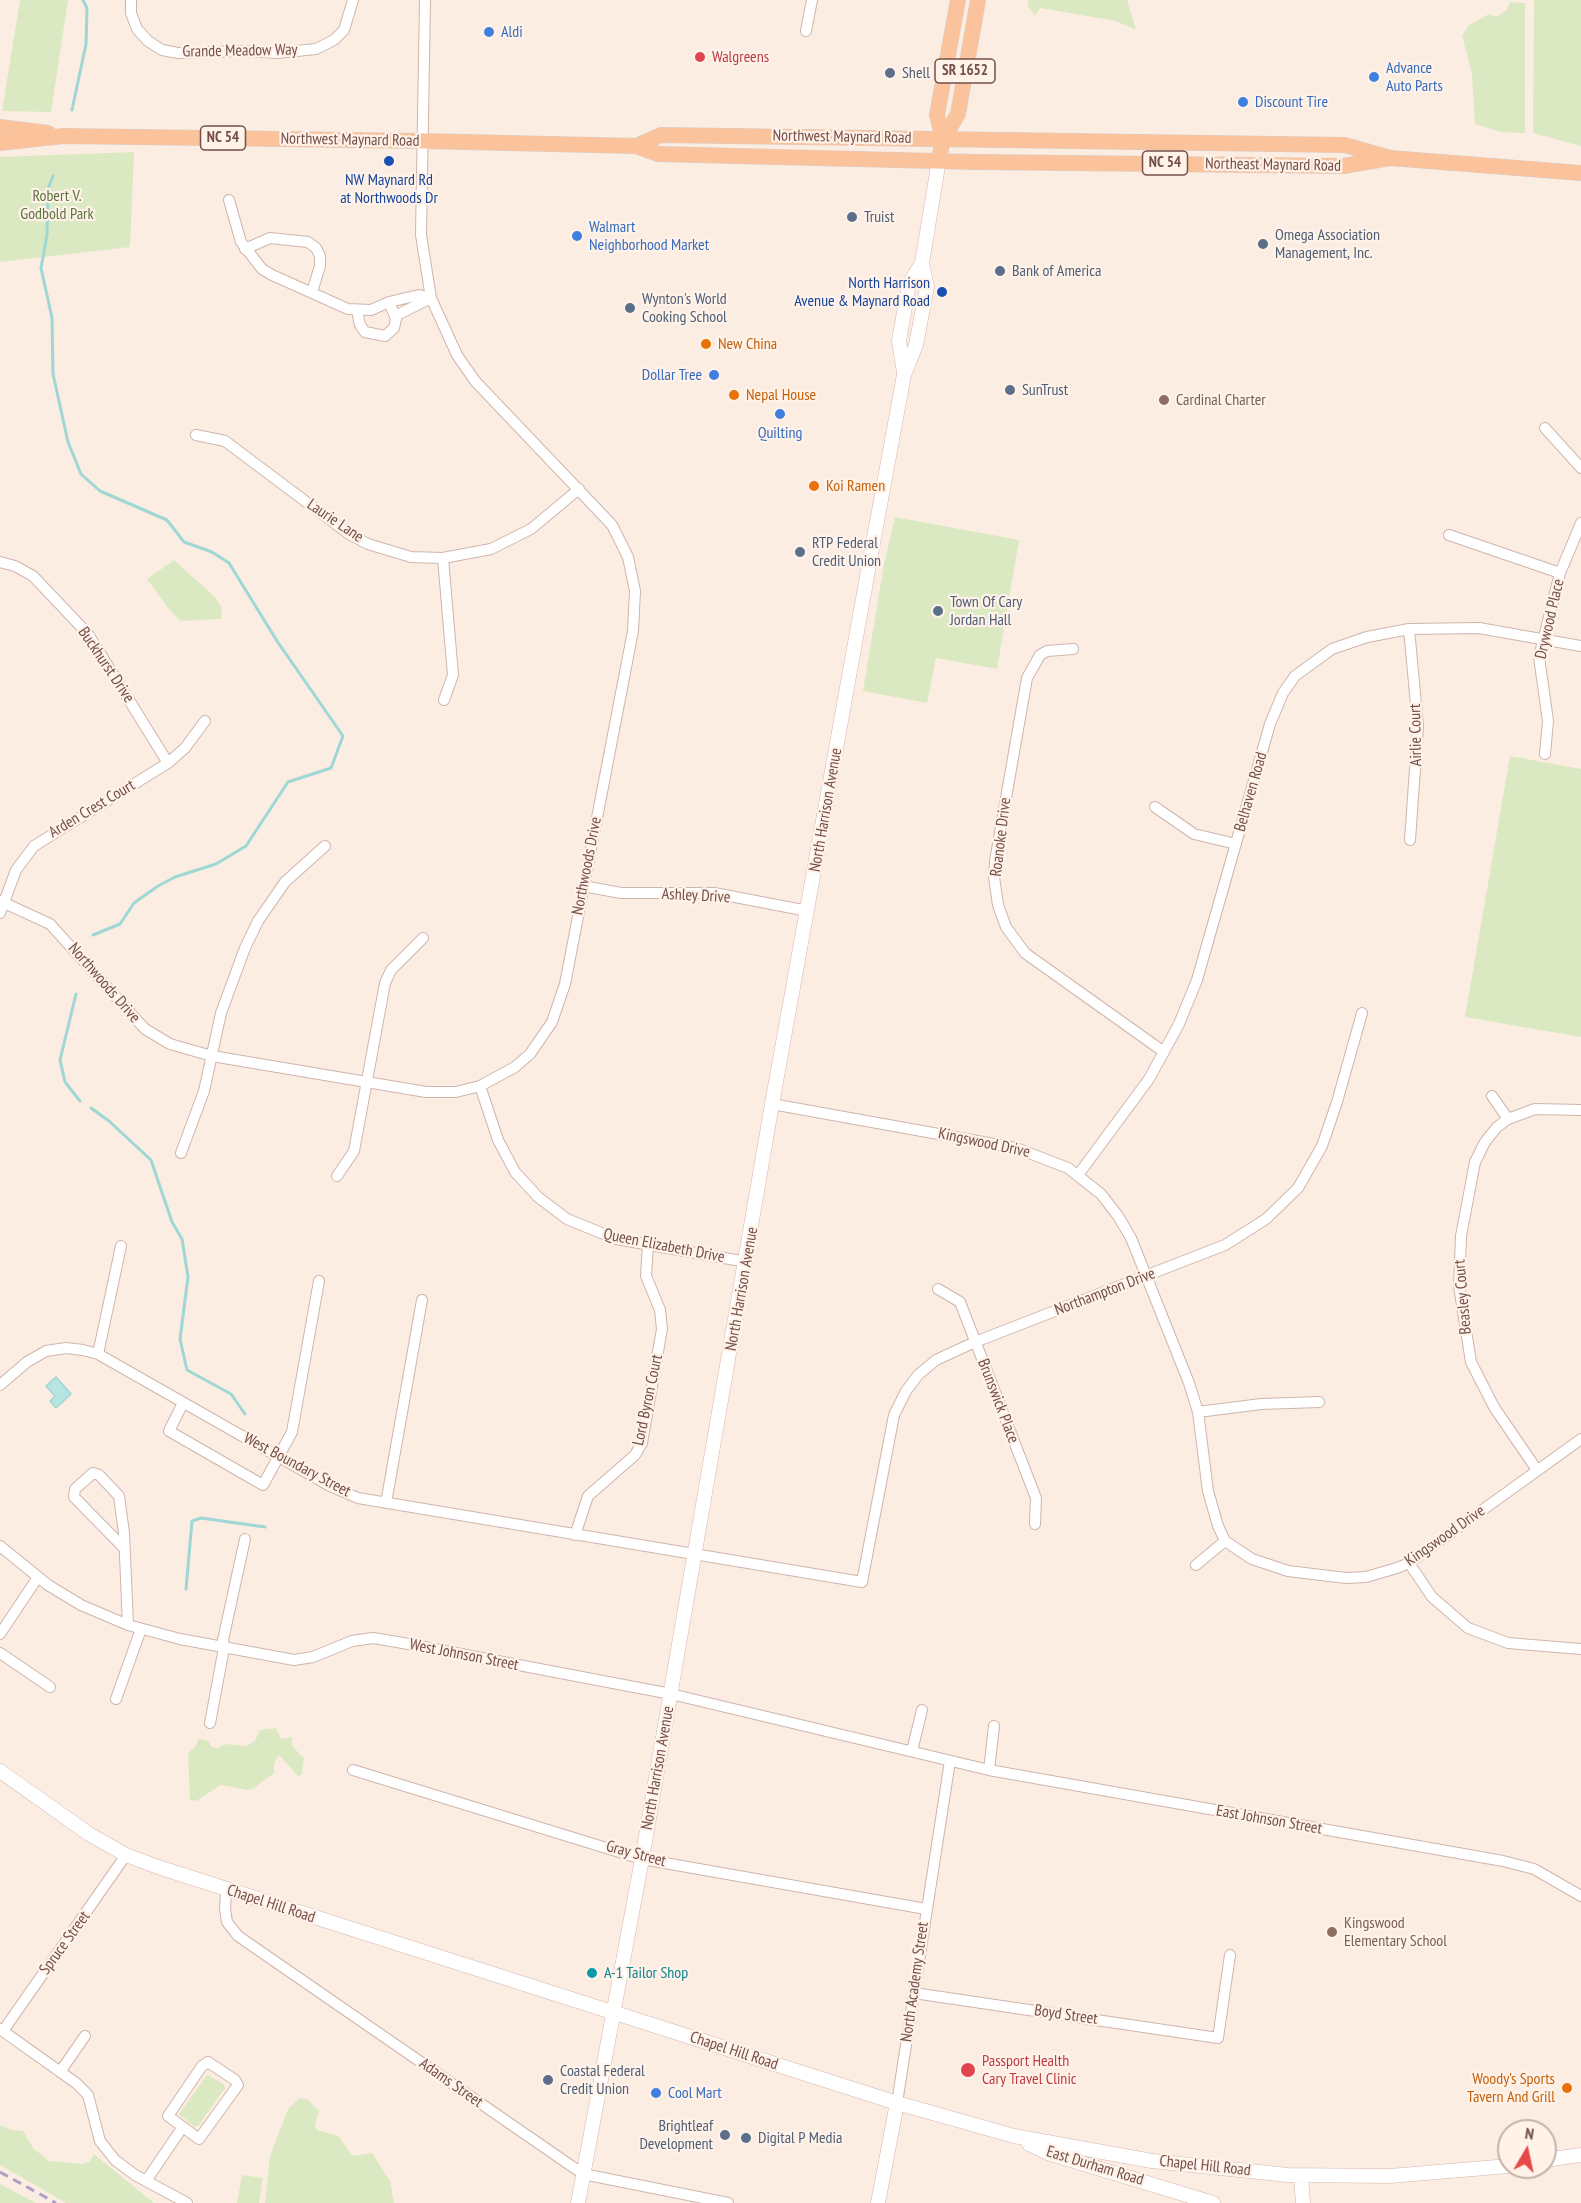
<!DOCTYPE html>
<html>
<head>
<meta charset="utf-8">
<style>
	body { margin:0 }
	#map { position:relative; width:1581px; height:2203px; overflow:hidden; background:#fcede3; font-family:"PT Sans Narrow",sans-serif }
	canvas { display:block }
	.north { position:absolute; left:1497px; top:2119px; width:60px; height:60px; box-sizing:border-box; background:#fff2e9; border:2px solid #c7b1a9; border-radius:50%; rotate:9deg; font-size:16px; font-weight:700; line-height:24px; text-align:center; color:#744f49 }
	.north::after { content:''; display:block; margin:auto; width:21px; height:27px; background:#e64948; clip-path:polygon(50% 0,100% 100%,50% 72%,0 100%) }
</style>
</head>
<body>
<div id="map">
<canvas width="1581" height="2203"></canvas>
<div class="north">N</div>
</div>
<script>
const c = document.querySelector('canvas').getContext('2d');
c.lineJoin = 'round';
function paint(path, color) { c.fillStyle = color; c.fill(path, 'evenodd'); }
const poly = rows => new Path2D(rows.map(r => 'M' + r).join(''));
function trace(path, color, width, dash) { c.strokeStyle = color; c.lineWidth = width; c.lineCap = dash ? 'butt' : 'round'; c.setLineDash(dash || []); c.stroke(path); }
function label(font, color, halo, rows, align = 'center') {
  c.font = font + ' "PT Sans Narrow",sans-serif'; c.lineWidth = 4.5; c.setLineDash([]); c.textBaseline = 'middle'; c.strokeStyle = halo; c.fillStyle = color; for (const [text, x, y, turn = 0] of rows) {
    c.save(); c.translate(x, y); c.rotate((+turn || 0) * Math.PI / 180); c.textAlign = isNaN(turn) ? turn : align; if (halo) c.strokeText(text, 0, 0); c.fillText(text, 0, 0); c.restore();
  }
}
const green = poly([
	[20,0,68,0,51,112,2,111],
	[1028,0,1127,0,1136,30,1116,21,1040,8,1035,16,1028,6],
	[1534,0,1581,0,1581,146,1533,133],
	[1510,2,1525,3,1525,133,1501,132,1475,124,1472,74,1462,36,1468,26,1489,14,1496,17,1507,10],
	[134,152,130,247,0,262,0,157],
	[895,517,1019,540,997,669,936,658,927,703,863,691,884,564],
	[174,560,215,597,222,608,221,619,180,621,168,608,147,579],
	[1510,756,1581,769,1581,1037,1465,1017],
	[276,1728,281,1739,291,1737,293,1747,304,1758,302,1774,299,1777,279,1755,274,1763,274,1773,254,1788,248,1790,221,1785,196,1801,190,1800,188,1754,197,1744,198,1739,207,1740,212,1747,217,1748,225,1744,246,1746,255,1741,260,1730],
	[207,2075,224,2084,225,2088,199,2125,195,2127,179,2114],
	[300,2098,307,2099,319,2111,315,2126,317,2130,338,2136,353,2156,372,2153,390,2181,394,2203,265,2203,270,2156,288,2109],
	[0,2125,12,2130,23,2131,33,2148,49,2161,82,2164,90,2161,94,2154,154,2203,66,2203,0,2165],
	[242,2175,263,2178,259,2203,237,2203],
	[0,2184,36,2203,0,2203]
]);
const water = poly([
	[56,1377,71,1394,56,1408,50,1401,55,1396,46,1386,56,1377]
]);
const stream = poly([
	[72,110,86,44,87,8,83,0],
	[53,176,48,189,47,235,41,268,52,318,53,374,68,442,81,474,100,491,167,520,184,542,212,552,229,563,277,641,343,736,331,768,288,782,246,846,216,864,175,877,158,886,134,903,120,924,93,935],
	[76,994,60,1060,65,1082,80,1101],
	[91,1108,109,1121,151,1160,172,1222,182,1239,188,1277,180,1339,187,1370,231,1394,245,1414],
	[186,1589,192,1521,201,1518,265,1527]
]);
const street = poly([
	[131,0,131,13,137,29,148,41,162,50,178,53,244,51,277,53,316,49,334,40,344,30,353,0],
	[806,31,812,0],
	[229,200,241,242,262,269,272,275,348,309,371,310,389,302,419,295,431,298],
	[245,249,270,238,308,242,316,248,320,256,320,266,312,292],
	[357,310,360,325,365,332,385,336,394,328,396,319,389,302],
	[395,316,431,298],
	[1545,428,1581,468],
	[196,435,225,441,349,534,368,544,411,557,443,558,491,549,531,529,579,489],
	[1449,535,1560,573],
	[443,558,453,675,444,700],
	[0,562,15,566,33,576,88,634,168,763],
	[1409,629,1418,726,1410,840],
	[1073,649,1047,651,1040,655,1027,678,995,861,994,877,998,905,1006,927,1025,953,1164,1052],
	[1545,754,1548,721,1539,657,1560,573,1581,523],
	[1155,807,1194,834,1236,844],
	[583,886,621,893,714,893,808,911],
	[0,901,50,924,145,1029,170,1044,212,1056,426,1092,456,1092,480,1086,515,1067,530,1054,552,1022,565,984,633,631,635,591,628,557,612,525,475,381,457,355,431,298,421,235,425,0],
	[0,913,16,870,34,846,168,763,185,748,205,721],
	[480,1086,498,1140,515,1172,538,1197,567,1219,616,1239,747,1262],
	[1492,1096,1508,1119],
	[772,1104,1016,1148,1068,1168,1101,1194,1118,1216,1131,1238,1189,1383,1198,1412,1208,1491,1218,1526,1225,1541,1252,1559,1288,1571,1346,1578,1366,1577,1397,1568,1409,1563,1581,1439],
	[181,1153,204,1091,221,1013,245,948,258,921,285,882,325,846],
	[1078,1175,1149,1079,1179,1024,1197,980,1270,724,1283,693,1295,676,1332,649,1367,637,1409,629,1479,628,1581,646],
	[337,1176,354,1151,385,983,391,970,423,938],
	[938,1289,960,1302,1036,1498,1035,1524],
	[98,1354,121,1246],
	[0,1385,27,1362,46,1351,66,1348,83,1350,98,1354,330,1486,358,1498,862,1582,894,1415,906,1391,918,1375,936,1360,975,1342,1225,1245,1266,1219,1298,1188,1322,1146,1337,1102,1362,1013],
	[183,1403,169,1431,263,1485,292,1432,319,1281],
	[1198,1412,1261,1404,1319,1402],
	[1537,1470,1494,1407,1471,1362,1459,1286,1461,1236,1475,1162,1485,1142,1497,1127,1508,1119,1535,1109,1581,1110],
	[386,1503,422,1300],
	[575,1535,588,1496,635,1455,642,1443,662,1329,660,1310,646,1276,648,1245],
	[0,1546,48,1585,81,1605,128,1625,180,1639,294,1660,313,1657,352,1641,373,1638,403,1643,671,1694,989,1770,1503,1861,1534,1869,1581,1896],
	[124,1548,74,1497,75,1489,93,1473,99,1475,119,1496,124,1533,128,1625],
	[1409,1563,1432,1597,1468,1628,1508,1643,1581,1649],
	[1196,1565,1225,1541],
	[0,1634,38,1577],
	[0,1653,50,1687],
	[116,1699,141,1629],
	[210,1723,224,1648,223,1640,245,1539],
	[912,1751,922,1710],
	[353,1770,642,1859,926,1909],
	[989,1770,994,1726],
	[226,1890,225,1909,227,1922,238,1936,583,2174,728,2203],
	[914,1993,1218,2038,1230,1955],
	[0,2029,76,2083,88,2095,100,2141,115,2160,135,2175,187,2203],
	[3,2031,126,1855],
	[208,2062,235,2080,238,2085,199,2139,168,2116,202,2066,208,2062],
	[60,2072,85,2036],
	[897,2103,950,1761],
	[146,2181,182,2128]
]);
const secondary = poly([
	[904,373,899,341,909,284,922,263,939,160],
	[0,1771,89,1834,126,1855,158,1867,897,2103,1014,2136,1152,2161,1288,2175,1390,2176,1509,2166],
	[1029,2144,1048,2153,1213,2203],
	[1545,2160,1581,2155],
	[1301,2176,1303,2203],
	[578,2203,642,1859,772,1104,873,543,904,375,916,345,927,287,922,263],
	[878,2203,897,2103]
]);
const primary = poly([
	[0,127,48,133],
	[943,139,937,115,958,0],
	[0,143,63,136,423,141,636,146,658,154,975,162,1344,166,1390,158],
	[636,146,661,135,1345,145,1390,158,1581,173],
	[939,160,943,139,958,114,978,0]
]);
const rail = poly([
	[0,2172,56,2203]
]);
const markers = [
	[489,32,6,"#3f7fe0"],
	[700,57,6,"#e0444e"],
	[890,73,6,"#5c6f8a"],
	[1374,77,6,"#3f7fe0"],
	[1243,102,6,"#3f7fe0"],
	[389,161,6,"#1a4fb4"],
	[852,217,6,"#5c6f8a"],
	[577,236,6,"#3f7fe0"],
	[1263,244,6,"#5c6f8a"],
	[1000,271,6,"#5c6f8a"],
	[942,292,6,"#1a4fb4"],
	[630,308,6,"#5c6f8a"],
	[706,344,6,"#e8710a"],
	[714,375,6,"#3f7fe0"],
	[1010,390,6,"#5c6f8a"],
	[734,395,6,"#e8710a"],
	[1164,400,6,"#8d6e63"],
	[780,414,6,"#3f7fe0"],
	[814,486,6,"#e8710a"],
	[800,552,6,"#5c6f8a"],
	[938,611,6,"#5c6f8a"],
	[1332,1932,6,"#8d6e63"],
	[592,1973,6,"#0f9aa8"],
	[968,2070,8,"#e0444e"],
	[548,2080,6,"#5c6f8a"],
	[1567,2088,6,"#e8710a"],
	[656,2093,6,"#3f7fe0"],
	[725,2135,6,"#5c6f8a"],
	[746,2138,6,"#5c6f8a"]
];
const shields = [
	[965,71,60],
	[223,138,45],
	[1165,163,45]
];
const shieldNames = [
	["SR 1652",965,71],
	["NC 54",223,138],
	["NC 54",1165,163]
];
const shopNames = [
	["Aldi",501,32],
	["Advance",1386,68],
	["Auto Parts",1386,86],
	["Discount Tire",1255,102],
	["Walmart",589,227],
	["Neighborhood Market",589,245],
	["Dollar Tree",702,375,"right"],
	["Quilting",780,433,"center"],
	["Cool Mart",668,2093]
];
const streetNames = [
	["Grande Meadow Way",240,51,-1],
	["Northwest Maynard Road",842,137,1],
	["Northwest Maynard Road",350,140,1],
	["Northeast Maynard Road",1273,165,1],
	["Laurie Lane",335,521,34],
	["Drywood Place",1550,619,-77],
	["Buckhurst Drive",106,665,56],
	["Airlie Court",1416,735,-91],
	["Belhaven Road",1251,792,-74],
	["Arden Crest Court",92,809,-31],
	["North Harrison Avenue",826,810,-80],
	["Roanoke Drive",1001,837,-83],
	["Northwoods Drive",587,866,-79],
	["Ashley Drive",696,896,3],
	["Northwoods Drive",104,983,49],
	["Kingswood Drive",984,1143,12],
	["Queen Elizabeth Drive",664,1246,11],
	["North Harrison Avenue",742,1289,-80],
	["Northampton Drive",1105,1292,-21],
	["Beasley Court",1463,1297,-95],
	["Lord Byron Court",648,1400,-78],
	["Brunswick Place",998,1401,69],
	["West Boundary Street",297,1465,28],
	["Kingswood Drive",1445,1536,-35],
	["West Johnson Street",464,1655,11],
	["North Harrison Avenue",658,1768,-80],
	["East Johnson Street",1269,1820,10],
	["Gray Street",636,1854,15],
	["Chapel Hill Road",271,1904,18],
	["Spruce Street",65,1943,-54],
	["North Academy Street",915,1982,-82],
	["Boyd Street",1066,2015,8],
	["Chapel Hill Road",734,2051,18],
	["Adams Street",451,2083,35],
	["East Durham Road",1095,2166,17],
	["Chapel Hill Road",1205,2166,6]
];
const healthNames = [
	["Walgreens",712,57],
	["Passport Health",982,2061],
	["Cary Travel Clinic",982,2079]
];
const serviceNames = [
	["Shell",902,73],
	["Truist",864,217],
	["Omega Association",1275,235],
	["Management, Inc.",1275,253],
	["Bank of America",1012,271],
	["Wynton's World",642,299],
	["Cooking School",642,317],
	["SunTrust",1022,390],
	["RTP Federal",812,543],
	["Credit Union",812,561],
	["Town Of Cary",950,602],
	["Jordan Hall",950,620],
	["Coastal Federal",560,2071],
	["Credit Union",560,2089],
	["Brightleaf",713,2126,"right"],
	["Development",713,2144,"right"],
	["Digital P Media",758,2138]
];
const transitNames = [
	["NW Maynard Rd",389,180],
	["at Northwoods Dr",389,198],
	["North Harrison",930,283,"right"],
	["Avenue & Maynard Road",930,301,"right"]
];
const parkNames = [
	["Robert V.",57,196],
	["Godbold Park",57,214]
];
const foodNames = [
	["New China",718,344],
	["Nepal House",746,395],
	["Koi Ramen",826,486],
	["Woody’s Sports",1555,2079,"right"],
	["Tavern And Grill",1555,2097,"right"]
];
const educationNames = [
	["Cardinal Charter",1176,400],
	["Kingswood",1344,1923],
	["Elementary School",1344,1941]
];
const cultureNames = [
	["A-1 Tailor Shop",604,1973]
];
paint(green, '#dae9c1');
paint(water, '#b7e5e2');
trace(water, '#9ed7d4', 1.5);
trace(stream, '#9ed7d4', 3);
trace(street, '#cfb5ac', 12);
trace(secondary, '#d5b5ab', 15);
trace(primary, '#d8cecc', 16);
trace(street, '#fff', 10);
trace(secondary, '#fff', 14);
trace(primary, '#fbc39b', 15);
trace(rail, '#ada2c5', 3, [9, 6]);
for (const [x, y, r, color] of markers) { const dot = new Path2D(); dot.arc(x, y, r, 0, 2 * Math.PI); c.fillStyle = color; c.fill(dot); trace(dot, '#fff2e9', 2); }
for (const [x, y, w] of shields) { const box = new Path2D(); box.roundRect(x - w / 2, y - 12, w, 24, 4.5); c.fillStyle = '#fff2e9'; c.fill(box); trace(box, '#744f49', 1.5); }
label('bold 15px', '#744f49', null, shieldNames);
label('16px', '#366cbe', '#fff2e9', shopNames, 'left');
label('16px', '#744f49', '#fff2e9', streetNames);
label('16px', '#be3a42', '#fff2e9', healthNames, 'left');
label('16px', '#4e5e75', '#fff2e9', serviceNames, 'left');
label('16px', '#164399', '#fff2e9', transitNames);
label('16px', '#59743e', '#fff2e9', parkNames);
label('16px', '#c56008', '#fff2e9', foodNames, 'left');
label('16px', '#785e54', '#fff2e9', educationNames, 'left');
label('16px', '#0d838f', '#fff2e9', cultureNames, 'left');
</script>
</body>
</html>
